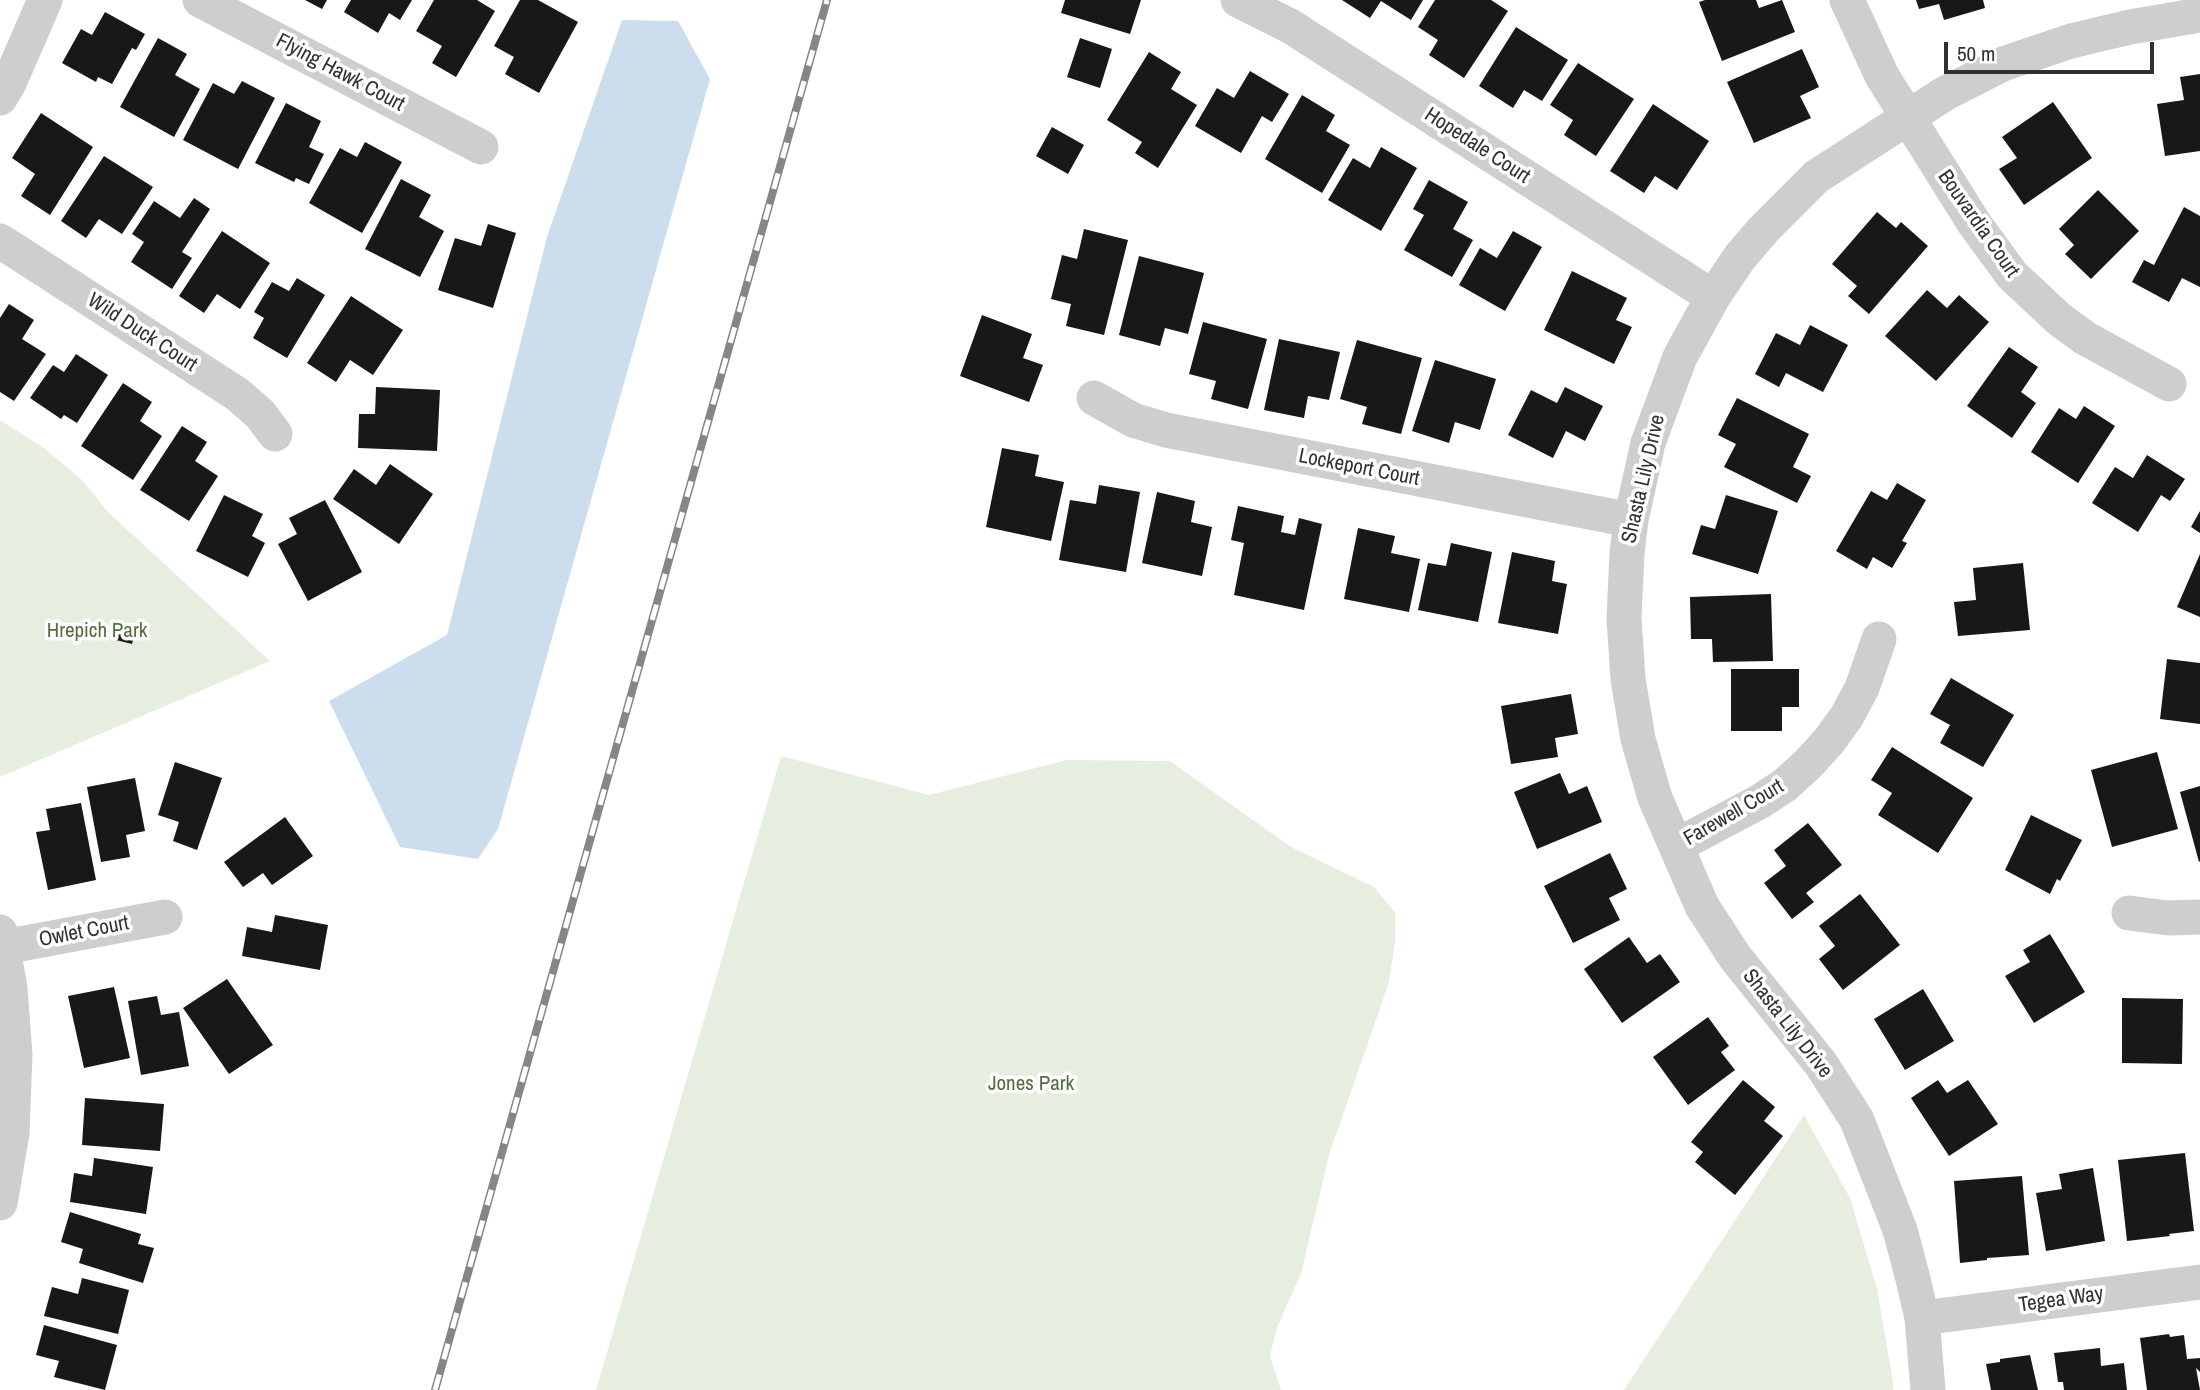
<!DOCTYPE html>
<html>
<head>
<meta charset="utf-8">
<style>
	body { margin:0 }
	#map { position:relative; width:2200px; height:1390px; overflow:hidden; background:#fff; font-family:"Archivo Narrow",sans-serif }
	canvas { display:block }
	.scale { position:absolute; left:1944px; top:42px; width:210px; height:32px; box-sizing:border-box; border:4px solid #313131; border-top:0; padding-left:9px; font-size:21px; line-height:24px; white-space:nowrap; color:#313131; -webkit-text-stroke:5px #fff; paint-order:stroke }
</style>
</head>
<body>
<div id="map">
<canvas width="2200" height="1390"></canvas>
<div class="scale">50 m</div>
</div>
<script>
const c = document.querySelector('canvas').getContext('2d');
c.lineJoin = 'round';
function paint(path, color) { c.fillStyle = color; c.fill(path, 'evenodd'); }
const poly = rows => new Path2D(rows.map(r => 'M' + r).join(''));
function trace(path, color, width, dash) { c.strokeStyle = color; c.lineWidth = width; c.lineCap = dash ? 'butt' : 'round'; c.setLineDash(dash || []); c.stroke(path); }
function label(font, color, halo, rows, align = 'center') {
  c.font = font + ' "Archivo Narrow",sans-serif'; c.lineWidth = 7; c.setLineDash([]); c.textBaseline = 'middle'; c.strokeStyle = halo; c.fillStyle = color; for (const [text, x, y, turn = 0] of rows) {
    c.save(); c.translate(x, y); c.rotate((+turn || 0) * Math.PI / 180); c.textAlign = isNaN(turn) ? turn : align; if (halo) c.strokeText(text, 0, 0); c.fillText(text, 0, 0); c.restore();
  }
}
const green = poly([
	[0,420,44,448,82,480,108,512,270,661,0,777],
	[781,756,929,795,1067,760,1170,761,1291,847,1374,887,1395,912,1395,942,1389,982,1329,1155,1301,1274,1277,1327,1270,1356,1281,1390,596,1390],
	[1804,1115,1850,1198,1877,1289,1893,1382,1893,1390,1624,1390]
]);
const water = poly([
	[622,20,678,21,710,79,498,829,478,859,400,847,329,701,447,635,547,237]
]);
const building = poly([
	[305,0,327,0,322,9],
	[351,0,412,0,400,20,389,13,378,33,344,12],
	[434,0,477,0,495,11,456,77,432,63,442,46,416,31],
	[520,0,538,0,578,22,539,93,505,74,514,57,494,46],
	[1065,0,1141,0,1130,34,1061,13],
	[1342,0,1423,0,1411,20,1381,1,1370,18],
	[1435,0,1491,0,1508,11,1464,78,1429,55,1438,40,1418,27],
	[1705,0,1756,0,1759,8,1782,0,1795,32,1722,61,1699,2],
	[1916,0,1983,0,1985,8,1944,20,1939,4,1919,9],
	[105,12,145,34,136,50,132,48,112,84,98,77,96,82,62,63,81,29,92,35],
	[1516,27,1568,60,1542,101,1524,90,1513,108,1479,86],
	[158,38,187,54,175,75,200,89,174,137,120,107],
	[1080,38,1112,49,1100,88,1067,77],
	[1802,49,1819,87,1800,96,1811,118,1754,143,1727,82],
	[1149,52,1181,72,1171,89,1197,105,1158,168,1135,153,1142,142,1107,120],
	[1578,63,1634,99,1596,156,1564,135,1573,120,1550,105],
	[1250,71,1289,94,1272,122,1262,116,1241,153,1195,126,1217,88,1234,98],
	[2200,74,2200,151,2165,156,2157,104,2184,100,2180,77],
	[242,81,275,98,238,169,183,140,213,83,234,94],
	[1302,95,1335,115,1326,131,1350,145,1322,193,1265,159],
	[2053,102,2092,158,2024,205,1999,169,2017,158,2002,137],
	[286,103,321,121,309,147,324,154,309,184,296,178,294,182,255,163],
	[1653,104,1709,141,1677,190,1655,176,1644,193,1610,171],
	[41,113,93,147,50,215,21,196,35,174,12,158],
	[1052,127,1084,145,1068,174,1036,156],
	[365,142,402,162,362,233,309,203,340,148,357,157],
	[1381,147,1417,168,1381,231,1328,200,1353,158,1370,168],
	[104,156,153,187,122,234,99,219,86,238,61,221],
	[401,179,431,195,419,217,444,231,420,277,365,249],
	[1429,180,1468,202,1453,229,1473,240,1452,277,1404,250,1424,215,1413,209],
	[2098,190,2139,231,2091,279,2065,254,2074,245,2059,229],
	[194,198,210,209,182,252,192,258,172,289,131,262,144,242,132,234,154,201,180,218],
	[2184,207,2200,216,2200,287,2182,278,2169,302,2132,282,2144,260,2154,265],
	[1877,212,1896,228,1901,222,1928,246,1869,314,1848,296,1857,286,1832,264],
	[488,224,516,233,493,308,438,290,455,238,481,246],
	[1084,229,1128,240,1104,335,1066,326,1071,304,1051,299,1062,255,1077,259],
	[222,231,270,263,240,309,217,294,204,313,179,296],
	[1513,231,1542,247,1505,311,1459,285,1480,248,1497,258],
	[1139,256,1204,273,1188,334,1165,328,1160,346,1119,335],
	[1572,271,1627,298,1616,320,1632,327,1614,364,1544,330],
	[297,278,325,295,287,358,253,338,264,318,254,312,272,282,289,291],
	[1927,290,1947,308,1959,295,1989,322,1936,381,1885,336],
	[351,296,403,330,373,375,350,360,336,382,307,363],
	[9,304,34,320,22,339,46,354,14,401,0,392,0,318],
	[982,315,1032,334,1023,358,1043,365,1029,402,960,376],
	[1203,322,1267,339,1248,409,1211,399,1216,381,1189,374],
	[1810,325,1848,345,1823,392,1786,373,1779,387,1755,374,1776,333,1800,345],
	[1279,339,1340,352,1329,400,1308,396,1304,418,1264,410],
	[1357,340,1422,358,1401,434,1362,424,1367,407,1340,399],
	[2009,347,2038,367,2021,392,2036,403,2012,438,1967,406],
	[76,354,108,375,77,423,64,415,61,419,30,398,53,365,64,372],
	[1435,360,1496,379,1480,430,1455,422,1449,443,1412,431],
	[123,383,152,402,140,421,162,436,133,480,81,446],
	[376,387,440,390,437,451,358,448,359,414,375,414],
	[1565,387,1603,406,1585,441,1566,431,1553,458,1508,435,1531,390,1557,403],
	[1737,398,1809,434,1793,467,1811,476,1797,503,1724,467,1736,444,1718,435],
	[2084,406,2115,426,2078,483,2031,452,2059,408,2076,419],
	[182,426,207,442,195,461,218,476,189,521,140,490],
	[1002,448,1039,455,1035,476,1064,482,1051,541,986,527],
	[2147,455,2185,479,2170,501,2161,495,2138,532,2092,503,2115,467,2133,478],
	[390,464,433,494,399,544,333,499,354,469,376,485],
	[1897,483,1926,500,1902,541,1907,543,1892,568,1873,557,1867,569,1836,551,1871,491,1887,500],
	[1099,485,1140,492,1126,572,1059,560,1070,500,1096,504],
	[1157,492,1195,501,1191,522,1212,527,1202,576,1142,563],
	[224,495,263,514,252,536,265,543,248,577,196,551],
	[1726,495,1778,511,1758,574,1692,554,1701,525,1715,529],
	[325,500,362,572,308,601,278,544,297,534,289,518],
	[1238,506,1284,516,1281,532,1295,535,1299,518,1322,524,1304,610,1234,595,1244,543,1231,540],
	[2200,511,2200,533,2191,527],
	[1358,528,1395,536,1391,553,1420,559,1409,612,1344,599],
	[1451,543,1492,552,1478,622,1418,610,1428,563,1446,566],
	[1512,552,1555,561,1552,581,1567,584,1558,634,1498,623],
	[2200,554,2200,617,2177,607],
	[2023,563,2030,630,1958,636,1954,602,1976,600,1973,568],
	[1771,594,1773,661,1713,662,1712,639,1691,639,1690,597],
	[117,621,137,626,132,644,112,639],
	[2167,659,2200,663,2200,724,2160,719],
	[1731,669,1799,669,1799,707,1782,707,1782,731,1731,731],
	[1951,678,2014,715,1983,767,1940,743,1950,725,1930,714],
	[1571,694,1578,734,1555,738,1558,757,1511,764,1501,706],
	[1892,747,1973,798,1938,853,1878,815,1892,793,1871,780],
	[2157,752,2178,829,2112,847,2091,770],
	[175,762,222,778,197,850,173,841,179,822,158,815],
	[1560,773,1569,794,1587,786,1602,822,1537,849,1514,792],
	[135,778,145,831,126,835,130,857,101,862,87,787],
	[2200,786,2200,861,2199,862,2180,792],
	[81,803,96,880,48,890,36,832,50,830,46,809],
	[2031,815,2082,840,2060,881,2057,879,2050,894,2005,870],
	[285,817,313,856,272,885,263,873,243,887,224,862],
	[1808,823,1842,865,1806,893,1814,902,1792,919,1764,883,1786,866,1774,850],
	[1610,853,1627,889,1609,898,1620,920,1573,943,1544,886],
	[1860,894,1900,945,1843,990,1819,959,1835,946,1819,926],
	[275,915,328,925,320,970,242,956,247,927,272,932],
	[2050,934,2085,992,2034,1023,2005,976,2030,962,2023,950],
	[1629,937,1647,963,1660,954,1680,982,1622,1023,1584,969],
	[227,979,273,1045,229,1074,183,1008],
	[114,987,130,1058,84,1068,68,996],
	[1923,989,1954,1041,1905,1070,1874,1019],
	[157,996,161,1015,179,1012,189,1066,141,1075,128,1001],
	[2122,998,2183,999,2182,1064,2122,1063],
	[1708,1017,1729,1046,1721,1052,1735,1070,1688,1105,1653,1057],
	[1743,1080,1775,1107,1764,1121,1783,1136,1735,1195,1695,1162,1703,1152,1691,1142],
	[1938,1080,1947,1093,1968,1080,1998,1124,1949,1156,1911,1098],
	[85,1098,164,1104,160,1151,82,1145],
	[2185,1153,2194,1231,2169,1234,2170,1236,2127,1241,2118,1160],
	[94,1158,153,1167,146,1214,70,1202,74,1173,92,1176],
	[2093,1168,2105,1241,2046,1251,2036,1193,2062,1189,2059,1174],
	[2022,1176,2029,1255,1987,1258,1987,1260,1960,1263,1954,1181],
	[70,1212,141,1234,138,1244,154,1248,143,1283,79,1263,83,1249,61,1242],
	[82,1278,129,1290,118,1334,44,1316,52,1287,78,1294],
	[44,1325,117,1345,105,1390,54,1377,59,1361,36,1355],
	[2169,1334,2170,1337,2184,1335,2187,1359,2200,1358,2200,1372,2196,1368,2200,1390,2147,1390,2140,1338],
	[2100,1348,2101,1366,2124,1363,2127,1390,2064,1390,2063,1382,2058,1382,2054,1353],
	[2030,1355,2038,1390,1991,1390,1986,1364,2000,1362,2000,1359]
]);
const minor = poly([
	[200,0,481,147],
	[1238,0,1290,26,1713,297],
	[1847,0,1882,76,1974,223,2012,275,2059,319,2085,338,2169,384],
	[0,98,9,83,45,0],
	[0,241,237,394,260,414,275,434],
	[1094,398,1133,420,1166,430,1631,520],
	[1676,846,1759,802,1785,785,1808,764,1829,741,1847,716,1862,688,1879,639],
	[2129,913,2168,918,2200,917],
	[0,932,10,988,15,1055,12,1133,0,1203],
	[4,947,165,917],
	[1922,1318,2200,1282],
	[1928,1390,1922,1318,1913,1279,1900,1230,1857,1120,1821,1064,1735,957,1702,906,1655,798,1638,739,1628,679,1624,618,1627,553,1631,520,1648,443,1680,357,1713,297,1740,257,1764,229,1816,177,1944,94,2003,64,2071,41,2130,27,2200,15]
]);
const rail = poly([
	[435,1390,827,0]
]);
const streetNames = [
	["Flying Hawk Court",340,73,28],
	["Hopedale Court",1477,146,33],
	["Bouvardia Court",1978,224,55],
	["Wild Duck Court",142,333,33],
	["Lockeport Court",1359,468,11],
	["Shasta Lily Drive",1644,479,-77],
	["Farewell Court",1734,813,-30],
	["Owlet Court",84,932,-11],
	["Shasta Lily Drive",1787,1024,52],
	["Tegea Way",2061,1300,-8]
];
const parkNames = [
	["Hrepich Park",97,631],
	["Jones Park",1031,1084]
];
paint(green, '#e6eee0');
paint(water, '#ccdeed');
paint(building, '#181818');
trace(minor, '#cecece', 35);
trace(rail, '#868686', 8);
trace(rail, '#fff', 5, [16]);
label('21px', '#313131', '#fff', streetNames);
label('21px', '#516e3e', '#fff', parkNames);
</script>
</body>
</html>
